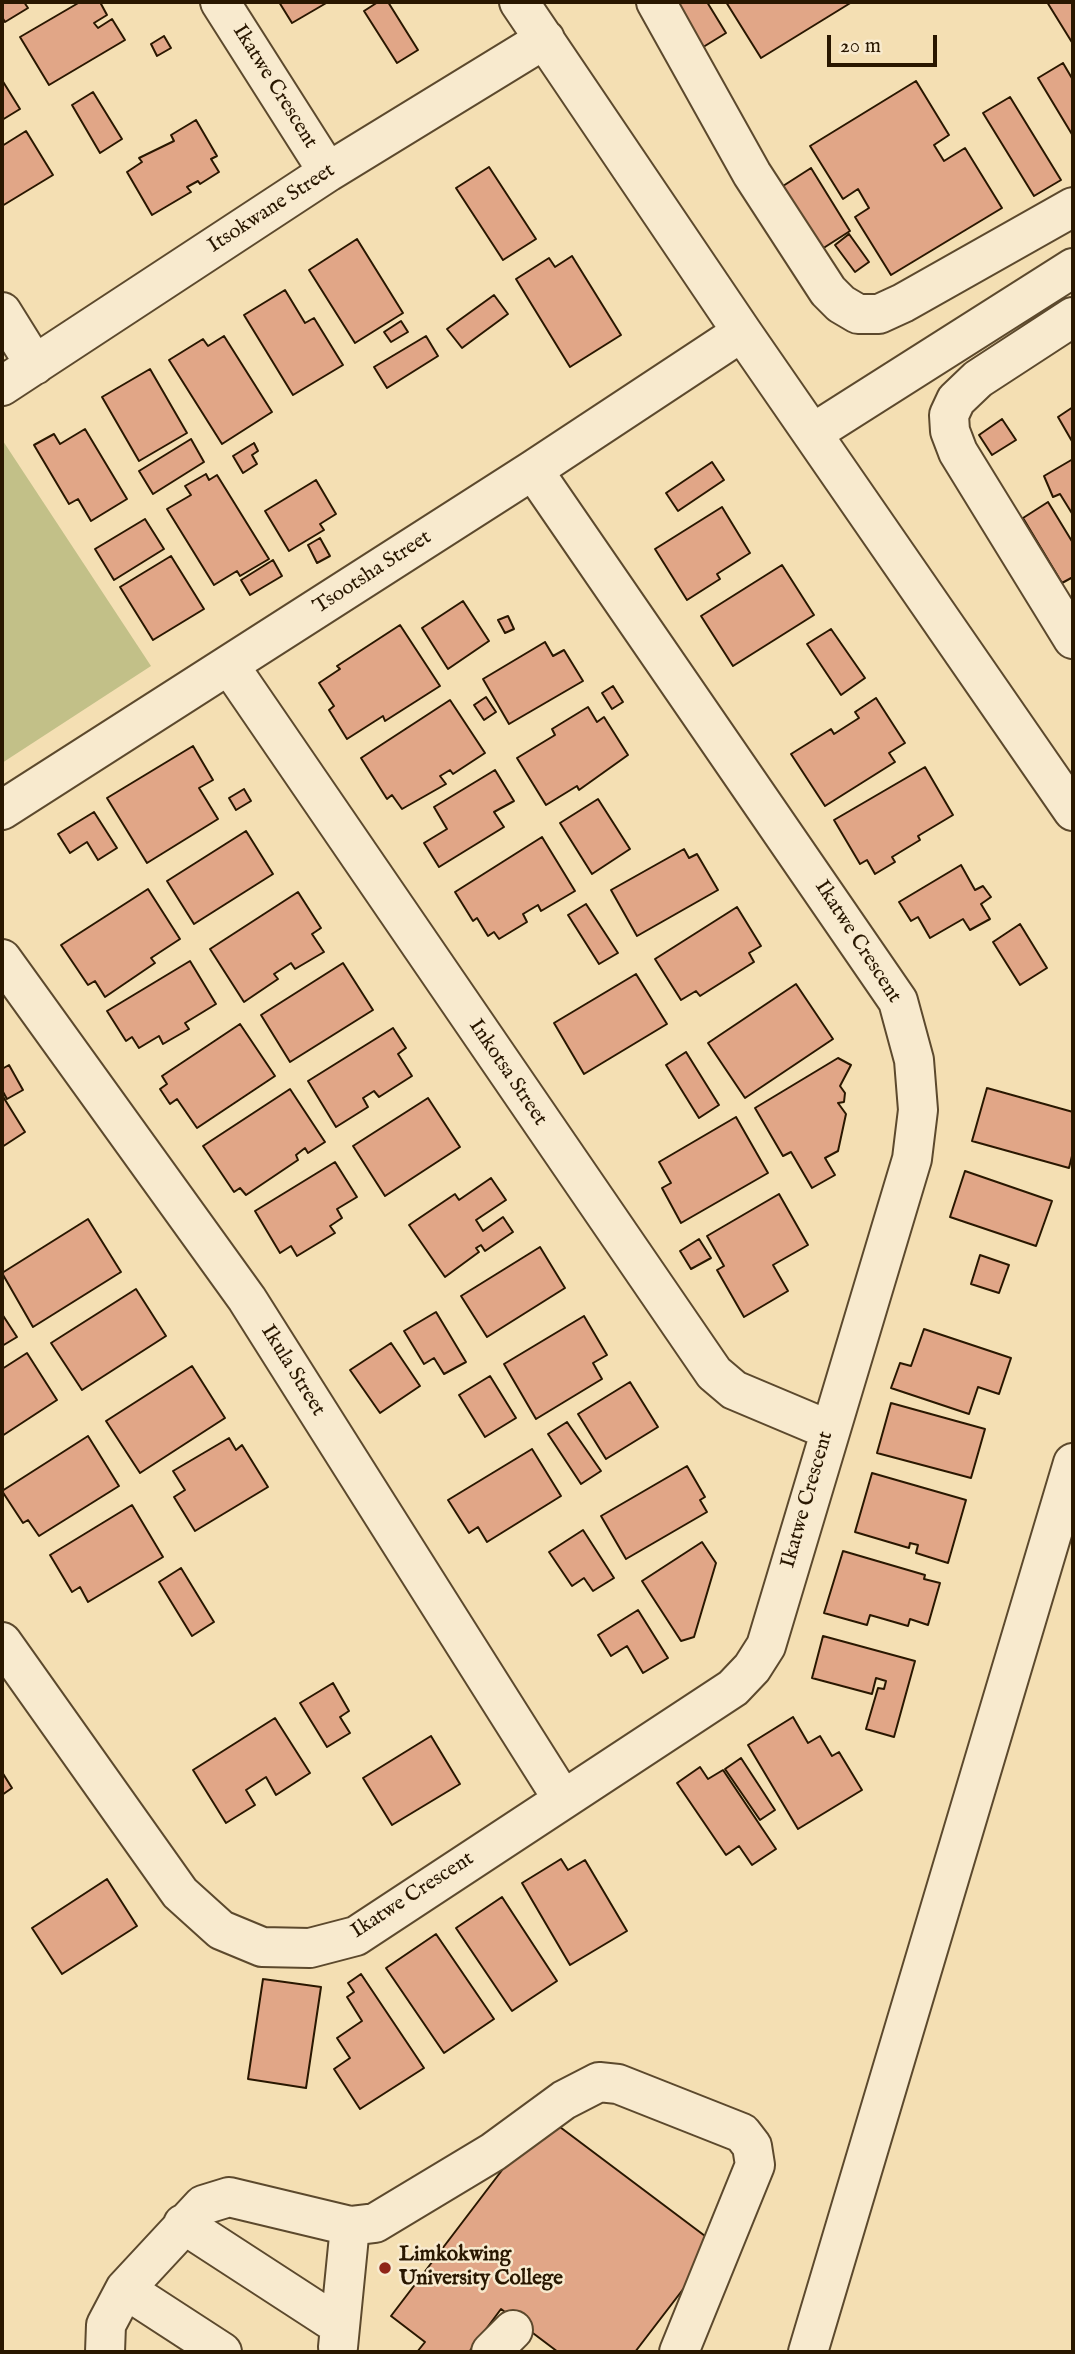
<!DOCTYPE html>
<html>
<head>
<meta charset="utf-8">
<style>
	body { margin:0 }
	#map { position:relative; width:1075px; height:2354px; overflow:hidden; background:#f4dfb3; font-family:"IM FELL English",serif }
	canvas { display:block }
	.frame { position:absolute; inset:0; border:4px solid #291700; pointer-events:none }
	.scale { position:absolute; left:827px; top:35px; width:110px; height:32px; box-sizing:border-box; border:4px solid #291700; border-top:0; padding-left:9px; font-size:21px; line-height:24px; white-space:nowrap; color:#291700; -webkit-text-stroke:5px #f8eace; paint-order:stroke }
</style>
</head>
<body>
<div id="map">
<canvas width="1075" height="2354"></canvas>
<div class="frame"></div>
<div class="scale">20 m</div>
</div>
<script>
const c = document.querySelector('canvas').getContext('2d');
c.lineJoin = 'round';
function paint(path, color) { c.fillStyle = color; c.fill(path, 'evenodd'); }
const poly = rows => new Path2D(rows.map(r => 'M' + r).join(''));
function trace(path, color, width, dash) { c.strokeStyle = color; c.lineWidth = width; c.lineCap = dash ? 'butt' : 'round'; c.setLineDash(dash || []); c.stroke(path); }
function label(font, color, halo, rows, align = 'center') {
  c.font = font + ' "IM FELL English",serif'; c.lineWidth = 5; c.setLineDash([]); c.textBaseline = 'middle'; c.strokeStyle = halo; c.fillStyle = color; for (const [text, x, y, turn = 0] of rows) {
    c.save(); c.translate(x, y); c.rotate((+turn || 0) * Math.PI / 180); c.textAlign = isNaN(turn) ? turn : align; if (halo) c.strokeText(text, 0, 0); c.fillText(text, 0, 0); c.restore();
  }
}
const green = poly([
	[3,441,151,666,2,763,2,442]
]);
const building = poly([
	[2,2,24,2,28,8,5,22,2,17,2,2],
	[80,2,100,2,107,15,94,23,98,28,112,19,125,40,49,85,20,37,80,2],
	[279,2,328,2,292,23,279,2],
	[378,2,388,2,418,50,397,63,364,11,378,2],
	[671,2,707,2,726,33,700,49,671,2],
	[726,2,852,2,761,58,726,2],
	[1047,2,1073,2,1073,44,1047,2],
	[164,36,171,48,157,56,151,44,164,36],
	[1063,63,1073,80,1073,136,1038,78,1063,63],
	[2,80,20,109,2,120,2,80],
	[916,81,949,135,934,145,944,161,965,148,1002,208,891,275,855,217,869,208,858,189,843,199,810,146,916,81],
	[93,92,122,139,100,153,72,105,93,92],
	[1010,97,1061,180,1034,196,983,113,1010,97],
	[196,120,217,156,211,159,219,172,200,184,198,181,187,187,191,192,152,215,127,172,142,162,139,158,174,141,171,135,196,120],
	[26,131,53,175,2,206,2,146,26,131],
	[489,167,536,239,503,260,456,188,489,167],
	[811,168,850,231,822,249,783,186,811,168],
	[849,234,869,262,855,272,835,245,849,234],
	[357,239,403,313,355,343,309,270,357,239],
	[572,256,621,335,570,367,516,279,549,258,555,267,572,256],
	[285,290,305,323,314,318,343,365,293,395,244,315,285,290],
	[494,295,508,314,462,348,447,329,494,295],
	[401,321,408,332,391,342,384,332,401,321],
	[224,336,272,412,222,444,169,360,203,339,208,346,224,336],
	[426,336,438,356,387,388,374,367,426,336],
	[150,369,187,433,139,461,102,397,150,369],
	[1073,407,1073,443,1058,417,1073,407],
	[1002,419,1016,440,992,455,979,435,1002,419],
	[85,429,127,499,91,521,78,499,69,504,34,445,54,434,60,444,85,429],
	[191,439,204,462,153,494,139,471,191,439],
	[254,443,258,451,252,455,257,464,243,473,233,456,254,443],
	[1073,459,1073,515,1060,494,1053,497,1044,476,1073,459],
	[712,462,724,480,678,511,666,493,712,462],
	[206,474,209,480,217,475,269,559,240,576,237,571,214,585,167,509,191,495,185,486,206,474],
	[316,480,336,514,320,524,324,530,289,551,265,511,316,480],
	[1048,502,1073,543,1073,577,1062,583,1023,518,1048,502],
	[722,507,750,553,717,574,720,579,687,600,655,549,722,507],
	[145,519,164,549,114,580,95,549,145,519],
	[320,538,330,556,317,563,308,545,320,538],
	[171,556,204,609,153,640,120,587,171,556],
	[273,560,282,576,250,595,241,580,273,560],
	[782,565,814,615,733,666,701,616,782,565],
	[463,601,489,641,448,669,422,628,463,601],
	[508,616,514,629,505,633,498,620,508,616],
	[400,625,440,686,385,721,383,716,347,739,329,710,334,706,319,683,340,669,337,666,400,625],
	[831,629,865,678,841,695,807,644,831,629],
	[545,642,553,656,564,650,583,681,509,724,483,679,545,642],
	[613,686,623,702,612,709,602,693,613,686],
	[486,697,496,712,484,720,474,705,486,697],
	[876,698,905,743,889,753,895,762,825,806,791,754,831,729,834,734,859,718,855,712,876,698],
	[450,700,485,753,453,774,450,770,440,776,446,784,402,809,392,795,387,799,361,758,450,700],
	[588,707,597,722,604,717,628,755,579,790,577,786,546,805,517,758,555,735,552,729,588,707],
	[193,746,213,780,199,788,218,819,147,863,107,798,193,746],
	[925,767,953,815,918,836,920,840,892,857,895,862,875,874,867,860,860,864,834,820,925,767],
	[495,770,514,801,494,812,504,827,439,867,424,843,447,829,434,807,495,770],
	[244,789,251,801,236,810,229,798,244,789],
	[598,799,630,849,592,874,560,823,598,799],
	[94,812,117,848,98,860,87,842,70,853,58,834,94,812],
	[246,831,273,874,194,924,167,881,246,831],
	[542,837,575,891,541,911,538,905,523,914,527,922,499,939,494,932,488,936,477,918,473,921,455,892,542,837],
	[684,849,689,858,697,854,718,890,637,936,611,890,684,849],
	[961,865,975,890,983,886,991,897,981,904,990,919,970,930,963,919,930,938,918,917,911,921,899,902,961,865],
	[148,889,180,939,151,958,155,963,105,997,95,981,88,985,61,945,148,889],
	[298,892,321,928,312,934,324,952,295,969,291,963,274,974,278,979,244,1002,210,949,298,892],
	[586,904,618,953,599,964,568,915,586,904],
	[737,907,761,946,749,953,754,962,700,996,696,991,681,1000,655,959,737,907],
	[1020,924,1047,968,1020,985,993,942,1020,924],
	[190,961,216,1004,185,1023,189,1029,163,1044,159,1036,139,1048,132,1037,126,1041,107,1011,190,961],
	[343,963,373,1010,290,1062,261,1015,343,963],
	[636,974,667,1024,584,1074,554,1023,636,974],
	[796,984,833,1039,745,1098,708,1043,796,984],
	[240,1024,275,1076,197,1128,177,1099,170,1104,160,1089,167,1084,162,1076,240,1024],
	[393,1028,406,1048,398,1054,412,1076,379,1097,374,1091,363,1098,368,1107,336,1127,308,1081,393,1028],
	[686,1052,719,1105,699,1118,666,1065,686,1052],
	[838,1058,851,1065,840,1086,845,1093,844,1102,838,1103,846,1114,838,1151,825,1158,835,1175,812,1188,791,1152,783,1156,755,1108,838,1058],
	[9,1065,23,1090,7,1099,2,1090,2,1069,9,1065],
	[987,1088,1073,1112,1073,1152,1069,1168,972,1141,987,1088],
	[290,1089,325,1142,308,1153,305,1148,296,1155,298,1160,246,1195,240,1188,234,1192,203,1146,290,1089],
	[2,1095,25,1132,2,1147,2,1095],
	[428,1098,460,1147,385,1196,353,1146,428,1098],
	[736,1117,768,1173,681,1223,662,1188,671,1183,659,1162,736,1117],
	[335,1162,357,1197,337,1209,342,1218,330,1226,335,1233,297,1256,291,1246,280,1253,255,1211,335,1162],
	[965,1171,1052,1201,1036,1246,950,1217,965,1171],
	[491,1178,506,1200,476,1220,483,1231,503,1217,513,1232,485,1251,481,1245,476,1248,479,1252,445,1277,409,1225,455,1194,459,1200,491,1178],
	[779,1194,808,1245,773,1265,788,1291,744,1317,717,1270,724,1266,707,1236,779,1194],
	[88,1219,121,1272,33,1327,2,1273,88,1219],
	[699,1239,711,1258,691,1269,680,1251,699,1239],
	[540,1247,565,1288,487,1337,461,1296,540,1247],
	[980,1255,1009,1265,999,1293,971,1284,980,1255],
	[136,1289,166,1336,82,1390,51,1343,136,1289],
	[436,1312,466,1362,444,1374,434,1358,424,1364,404,1331,436,1312],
	[2,1314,17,1337,2,1346,2,1314],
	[584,1316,607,1355,593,1363,602,1379,536,1419,504,1364,584,1316],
	[924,1329,1011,1358,999,1394,978,1387,969,1414,891,1388,900,1363,911,1366,924,1329],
	[391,1343,420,1386,380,1413,350,1370,391,1343],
	[27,1353,57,1400,2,1436,2,1369,27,1353],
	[192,1366,225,1418,140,1473,106,1421,192,1366],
	[490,1376,516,1418,485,1437,459,1395,490,1376],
	[630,1382,658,1427,606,1459,578,1414,630,1382],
	[891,1403,985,1429,971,1478,877,1453,891,1403],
	[567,1422,601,1471,581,1484,548,1434,567,1422],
	[88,1436,119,1486,39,1536,28,1520,23,1523,2,1491,88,1436],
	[229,1438,236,1450,242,1445,268,1487,195,1531,174,1497,185,1490,173,1471,229,1438],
	[532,1449,561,1496,487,1542,478,1527,469,1533,448,1500,532,1449],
	[687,1466,705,1497,700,1500,707,1512,626,1559,601,1516,687,1466],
	[872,1473,966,1500,948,1563,916,1553,918,1545,910,1543,909,1548,855,1532,872,1473],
	[132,1505,163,1557,88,1602,80,1587,72,1592,50,1555,132,1505],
	[583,1530,614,1578,593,1591,584,1578,572,1586,549,1552,583,1530],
	[702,1542,716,1563,694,1637,681,1641,642,1581,702,1542],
	[843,1551,925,1575,924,1579,940,1583,928,1625,910,1619,908,1626,870,1615,867,1625,824,1613,843,1551],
	[181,1568,214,1622,192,1636,159,1582,181,1568],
	[638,1610,668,1658,643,1673,627,1646,611,1656,598,1635,638,1610],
	[823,1636,915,1661,894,1737,866,1729,878,1688,884,1689,886,1681,876,1678,872,1694,812,1678,823,1636],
	[333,1683,349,1711,340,1717,350,1733,327,1747,300,1703,333,1683],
	[793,1717,808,1743,820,1736,832,1756,839,1752,862,1790,798,1829,748,1745,793,1717],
	[275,1718,310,1773,276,1795,266,1777,246,1790,255,1805,226,1823,193,1770,275,1718],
	[431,1736,460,1784,392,1825,363,1778,431,1736],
	[741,1758,775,1810,760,1820,725,1769,741,1758],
	[700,1767,708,1779,723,1770,776,1849,752,1865,739,1846,726,1855,677,1783,700,1767],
	[2,1772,12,1788,2,1795,2,1772],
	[561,1859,568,1870,585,1860,627,1931,570,1965,522,1883,561,1859],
	[107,1879,137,1926,62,1974,32,1928,107,1879],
	[502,1897,557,1981,512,2011,456,1928,502,1897],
	[436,1934,494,2019,444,2053,386,1968,436,1934],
	[361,1974,424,2068,360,2109,334,2069,350,2058,337,2038,362,2021,347,1997,354,1992,348,1983,361,1974],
	[263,1979,321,1987,306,2088,248,2079,263,1979],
	[544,2115,717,2245,635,2352,558,2352,501,2309,469,2352,417,2352,425,2342,391,2316,544,2115]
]);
const minor = poly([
	[220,2,328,172],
	[519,2,742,332,1073,811],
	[656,2,752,174,828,291,841,304,858,314,879,314,903,303,1073,207],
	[2,312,35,365],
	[1073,317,978,379,956,400,949,415,950,431,958,452,1073,639],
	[2,386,328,172,545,39],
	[813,433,1073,268],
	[229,665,714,1373,734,1390,829,1430],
	[2,810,533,470,742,332],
	[2,959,247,1299,562,1798],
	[2,1642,180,1893,221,1930,262,1947,310,1948,356,1936,733,1688,752,1668,766,1646,912,1159,918,1110,914,1060,898,1001,533,470],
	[183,2224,340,2326],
	[125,2289,222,2352],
	[338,2347,350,2226],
	[105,2352,106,2325,125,2289,203,2205,229,2197,350,2226,375,2223,493,2152,564,2100,599,2082,618,2084,742,2133,752,2146,755,2165,679,2352],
	[491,2352,513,2330],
	[808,2352,1073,1463]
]);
const markers = [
	[385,2268,7,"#8f2418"]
];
const streetNames = [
	["Ikatwe Crescent",274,87,58],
	["Itsokwane Street",272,209,-33],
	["Tsootsha Street",373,573,-33],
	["Ikatwe Crescent",857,942,57],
	["Inkotsa Street",507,1073,56],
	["Ikula Street",292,1371,58],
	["Ikatwe Crescent",808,1500,-74],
	["Ikatwe Crescent",413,1896,-33]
];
const poiNames = [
	["Limkokwing",399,2256],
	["University College",399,2280]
];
paint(green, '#c2c088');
paint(building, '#e1a687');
trace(building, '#291700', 2);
trace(minor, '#5c492d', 42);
trace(minor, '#f8eace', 38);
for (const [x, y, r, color] of markers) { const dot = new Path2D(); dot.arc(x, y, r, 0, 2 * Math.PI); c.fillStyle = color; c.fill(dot); trace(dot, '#f8eace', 2.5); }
label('21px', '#291700', '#f8eace', streetNames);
label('bold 21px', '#291700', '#f8eace', poiNames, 'left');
</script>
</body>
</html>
